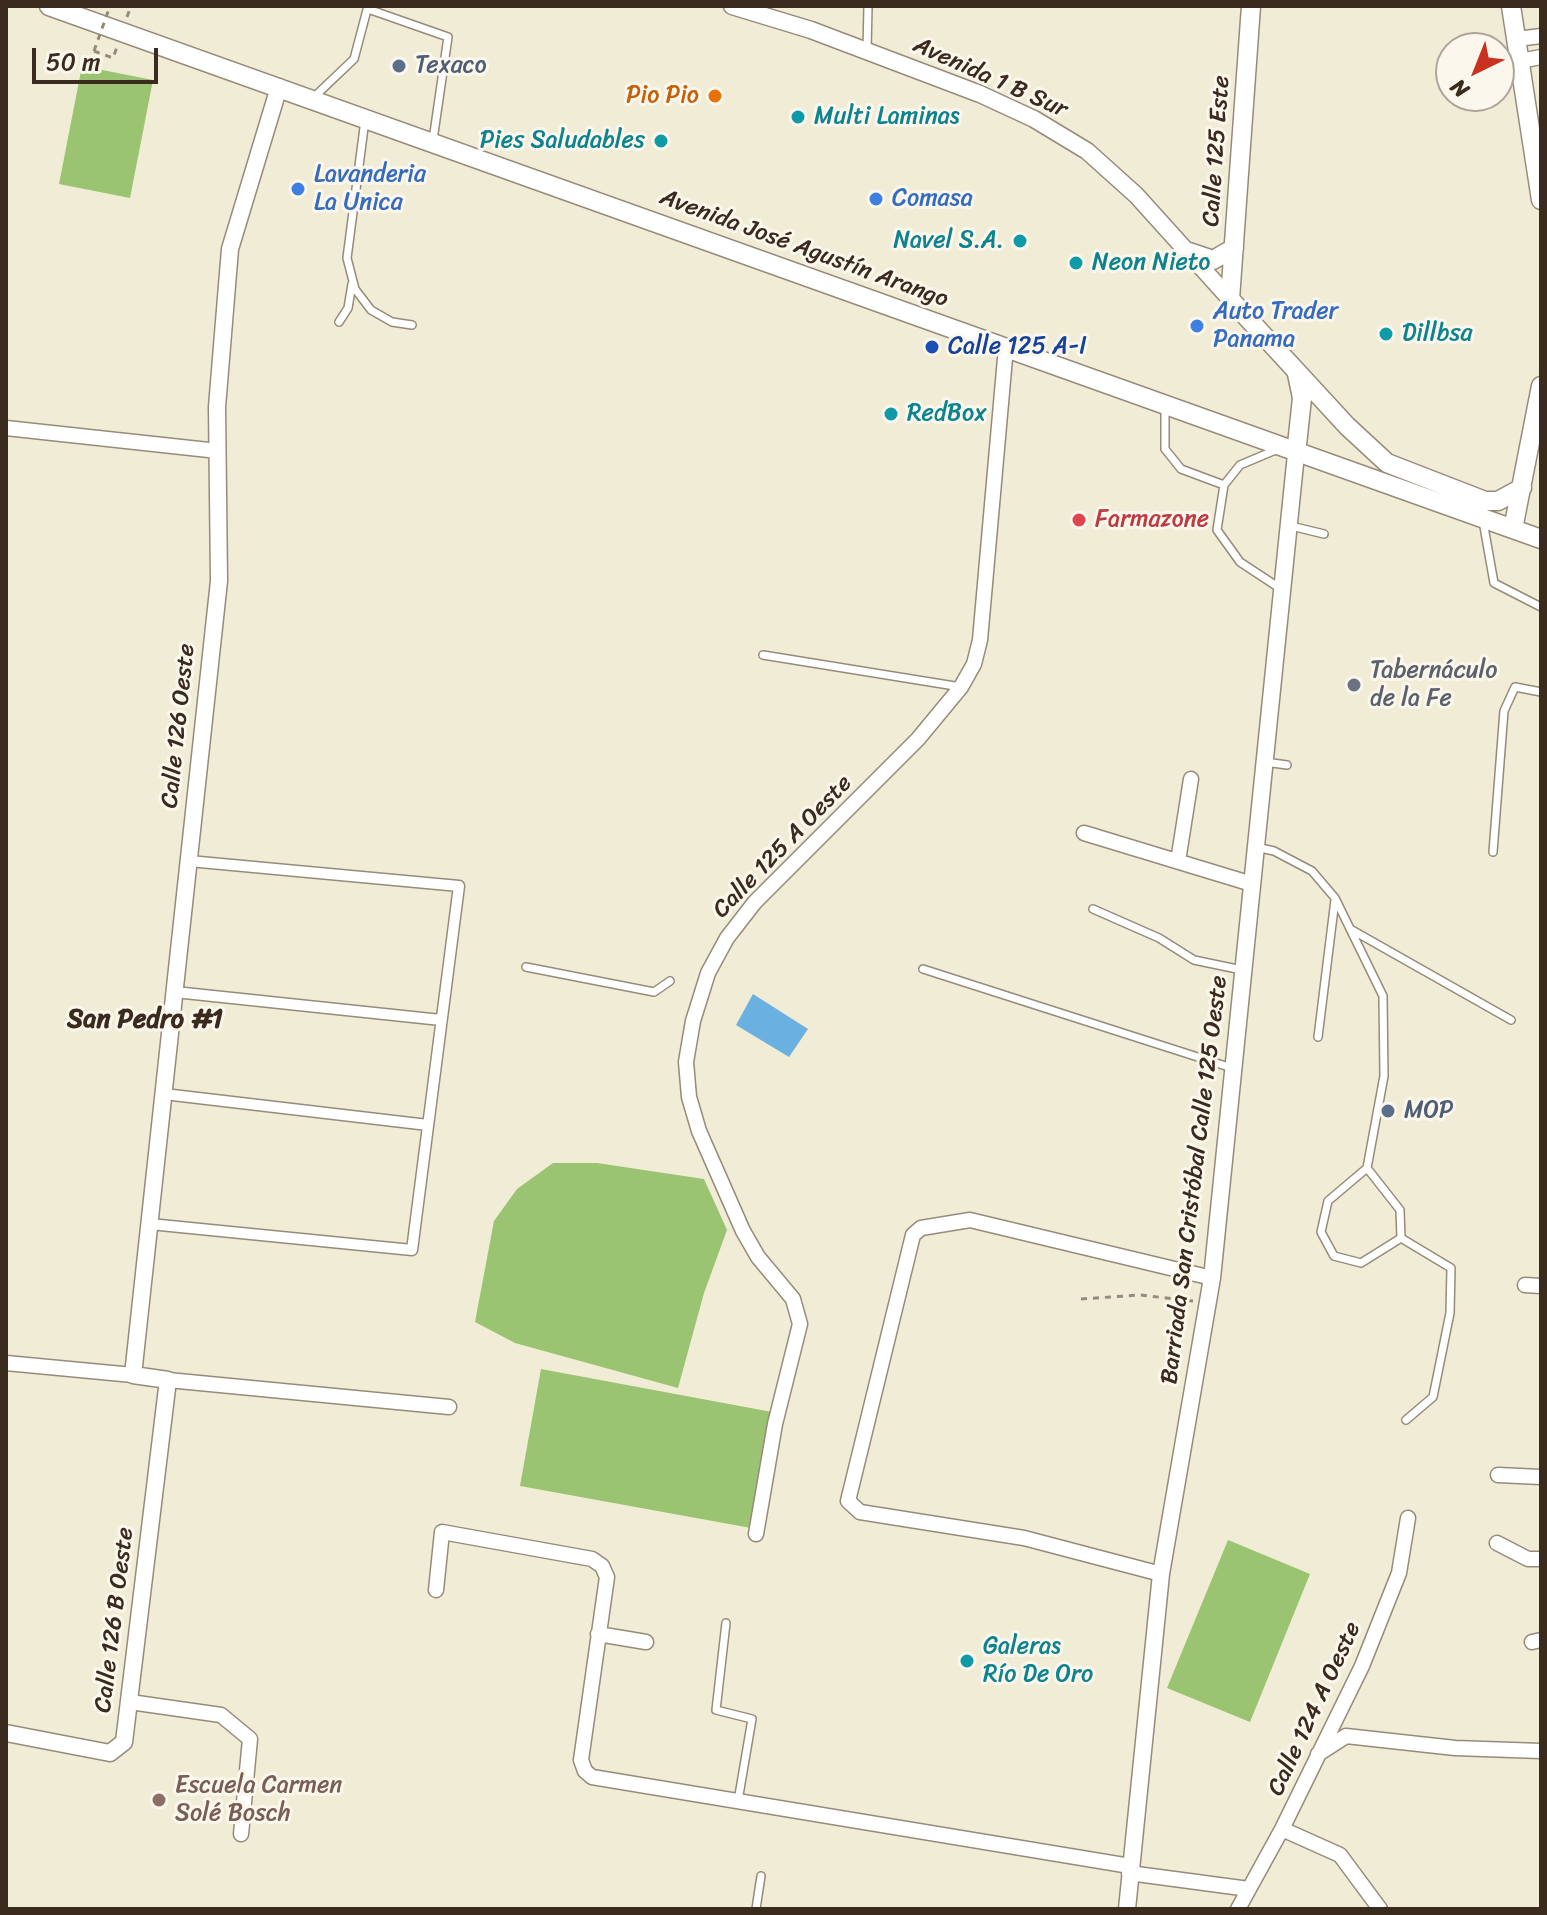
<!DOCTYPE html>
<html>
<head>
<meta charset="utf-8">
<style>
	body { margin:0 }
	#map { position:relative; width:1547px; height:1915px; overflow:hidden; background:#f1ecd5; font-family:Sriracha,sans-serif }
	canvas { display:block }
	.frame { position:absolute; inset:0; border:8px solid #3b2a1e; pointer-events:none }
	.north { position:absolute; left:1435px; top:32px; width:80px; height:80px; box-sizing:border-box; background:#fbf7ec; border:2px solid #aea59a; border-radius:50%; rotate:223deg; font-size:22px; font-weight:700; line-height:32px; text-align:center; color:#3b2a1e }
	.north::after { content:''; display:block; margin:auto; width:28px; height:36px; background:#c8321e; clip-path:polygon(50% 0,100% 100%,50% 72%,0 100%) }
	.scale { position:absolute; left:32px; top:48px; width:126px; height:36px; box-sizing:border-box; border:4px solid #3b2a1e; border-top:0; padding-left:10px; font-size:24px; line-height:28px; white-space:nowrap; color:#3b2a1e; -webkit-text-stroke:6px #fbf7ec; paint-order:stroke }
</style>
</head>
<body>
<div id="map">
<canvas width="1547" height="1915"></canvas>
<div class="frame"></div>
<div class="north">N</div>
<div class="scale">50 m</div>
</div>
<script>
const c = document.querySelector('canvas').getContext('2d');
c.lineJoin = 'round';
function paint(path, color) { c.fillStyle = color; c.fill(path, 'evenodd'); }
const poly = rows => new Path2D(rows.map(r => 'M' + r).join(''));
function trace(path, color, width, dash) { c.strokeStyle = color; c.lineWidth = width; c.lineCap = dash ? 'butt' : 'round'; c.setLineDash(dash || []); c.stroke(path); }
function label(font, color, halo, rows, align = 'center') {
  c.font = font + ' Sriracha,sans-serif'; c.lineWidth = 6; c.setLineDash([]); c.textBaseline = 'middle'; c.strokeStyle = halo; c.fillStyle = color; for (const [text, x, y, turn = 0] of rows) {
    c.save(); c.translate(x, y); c.rotate((+turn || 0) * Math.PI / 180); c.textAlign = isNaN(turn) ? turn : align; if (halo) c.strokeText(text, 0, 0); c.fillText(text, 0, 0); c.restore();
  }
}
const green = poly([
	[82,66,153,80,130,198,59,184],
	[553,1163,597,1163,704,1179,727,1230,704,1293,678,1388,515,1343,475,1322,494,1221,517,1189],
	[541,1369,772,1412,751,1528,520,1486],
	[1228,1540,1310,1574,1250,1722,1167,1688]
]);
const water = poly([
	[753,994,808,1029,789,1057,736,1025]
]);
const path = poly([
	[127,17,131,6],
	[94,51,113,58,117,47],
	[1081,1299,1140,1295,1193,1301]
]);
const service = poly([
	[368,9,448,37,433,140],
	[867,51,868,6],
	[314,97,354,59,368,6],
	[365,120,347,258,355,289,371,310,392,322,412,325],
	[339,322,348,308,352,284],
	[1165,408,1165,449,1181,469,1224,485,1240,465,1278,449],
	[1224,485,1217,530,1240,562,1281,589],
	[1483,521,1494,583,1541,607],
	[1291,526,1324,534],
	[763,655,961,687],
	[1265,762,1287,765],
	[1256,847,1274,851,1312,871,1335,898,1383,996,1384,1076,1367,1168,1328,1201,1321,1232,1334,1256,1361,1263,1401,1238,1400,1210,1367,1168],
	[1493,852,1504,711,1515,687,1541,692],
	[1093,909,1159,938,1194,960,1242,970],
	[1352,930,1511,1020],
	[526,967,654,992,670,981],
	[923,969,1232,1068],
	[1318,1037,1335,900],
	[1401,1238,1451,1268,1450,1313,1433,1397,1406,1420],
	[726,1623,716,1710,752,1719,738,1801],
	[756,1909,761,1876]
]);
const pedestrian = poly([
	[175,992,441,1020],
	[164,1094,428,1125],
	[150,1224,412,1250,459,886,189,861]
]);
const minor = poly([
	[1517,39,1541,36],
	[1520,61,1541,57],
	[6,428,218,451],
	[1084,833,1252,884],
	[1178,861,1191,779],
	[1525,1285,1541,1286],
	[6,1363,133,1375],
	[168,1380,449,1407],
	[1498,1475,1541,1477],
	[756,1534,775,1424,800,1324,793,1299,758,1257,743,1231,699,1131,689,1097,686,1062,693,1021,708,973,727,938,755,902,918,739,961,687,974,664,980,640,1006,347],
	[1497,1543,1528,1559,1541,1559],
	[1161,1574,1024,1538,860,1512,848,1501,913,1235,921,1228,970,1220,1212,1278],
	[436,1590,442,1532,592,1559,602,1566,607,1577,581,1760,585,1771,592,1777,1130,1866],
	[598,1634,646,1642],
	[1532,1642,1541,1640],
	[130,1702,221,1715,250,1739,241,1834],
	[1318,1754,1346,1736,1455,1748,1541,1751],
	[1282,1829,1340,1855,1380,1909],
	[1129,1873,1249,1889],
	[1238,1909,1282,1829,1362,1666,1399,1573,1408,1518]
]);
const tertiary = poly([
	[732,6,811,30,980,94,1034,119,1087,151,1136,195,1230,299],
	[6,1733,110,1753,124,1742,168,1380,133,1375,219,581,217,407,230,249,279,87],
	[1127,1909,1161,1574,1212,1278,1296,454]
]);
const secondary = poly([
	[49,6,1541,539],
	[1251,6,1230,299,1347,426,1387,463,1485,501,1498,501,1522,488],
	[1511,6,1541,200],
	[1189,252,1213,260,1234,248],
	[1296,454,1302,398,1297,374],
	[1513,529,1541,386]
]);
const pathBridge = poly([
	[94,51,110,6]
]);
const markers = [
	[399,66,8,"#5c6f8a"],
	[715,96,8,"#e8710a"],
	[798,117,8,"#0f9aa8"],
	[661,141,8,"#0f9aa8"],
	[298,189,8,"#3f7fe0"],
	[876,199,8,"#3f7fe0"],
	[1020,241,8,"#0f9aa8"],
	[1076,263,8,"#0f9aa8"],
	[1197,326,8,"#3f7fe0"],
	[1386,334,8,"#0f9aa8"],
	[932,347,8,"#1a4fb4"],
	[891,414,8,"#0f9aa8"],
	[1079,520,8,"#e0444e"],
	[1354,685,8,"#6b7280"],
	[1388,1111,8,"#5c6f8a"],
	[967,1661,8,"#0f9aa8"],
	[159,1800,8,"#8d6e63"]
];
const serviceNames = [
	["Texaco",415,66],
	["MOP",1404,1111]
];
const streetNames = [
	["Avenida 1 B Sur",990,78,24],
	["Calle 125 Este",1217,151,-86],
	["Avenida José Agustín Arango",804,249,20],
	["Calle 126 Oeste",179,726,-84],
	["Calle 125 A Oeste",783,847,-46],
	["Barriada San Cristóbal Calle 125 Oeste",1195,1180,-83],
	["Calle 126 B Oeste",115,1620,-83],
	["Calle 124 A Oeste",1315,1709,-65]
];
const foodNames = [
	["Pio Pio",699,96]
];
const cultureNames = [
	["Multi Laminas",814,117],
	["Pies Saludables",645,141,"right"],
	["Navel S.A.",1004,241,"right"],
	["Neon Nieto",1092,263],
	["Dillbsa",1402,334],
	["RedBox",907,414],
	["Galeras",983,1647],
	["Río De Oro",983,1675]
];
const shopNames = [
	["Lavanderia",314,175],
	["La Unica",314,203],
	["Comasa",892,199],
	["Auto Trader",1213,312],
	["Panama",1213,340]
];
const transitNames = [
	["Calle 125 A-I",948,347]
];
const healthNames = [
	["Farmazone",1095,520]
];
const worshipNames = [
	["Tabernáculo",1370,671],
	["de la Fe",1370,699]
];
const educationNames = [
	["Escuela Carmen",175,1786],
	["Solé Bosch",175,1814]
];
const neighbourhoodNames = [
	["San Pedro #1",145,1020]
];
paint(green, '#9ac471');
paint(water, '#6ab1e1');
trace(service, '#968b7a', 10);
trace(pedestrian, '#968b7a', 13);
trace(minor, '#968b7a', 17);
trace(tertiary, '#968b7a', 19);
trace(secondary, '#968b7a', 21);
trace(path, '#968b7a', 3, [6, 6]);
trace(service, '#fff', 7);
trace(pedestrian, '#fff', 10);
trace(minor, '#fff', 14);
trace(tertiary, '#fff', 16);
trace(secondary, '#fff', 18);
trace(pathBridge, '#968b7a', 3, [6, 6]);
for (const [x, y, r, color] of markers) { const dot = new Path2D(); dot.arc(x, y, r, 0, 2 * Math.PI); c.fillStyle = color; c.fill(dot); trace(dot, '#fbf7ec', 3); }
label('24px', '#4e5e75', '#fbf7ec', serviceNames, 'left');
label('24px', '#3b2a1e', '#fbf7ec', streetNames);
label('24px', '#c56008', '#fbf7ec', foodNames, 'right');
label('24px', '#0d838f', '#fbf7ec', cultureNames, 'left');
label('24px', '#366cbe', '#fbf7ec', shopNames, 'left');
label('24px', '#164399', '#fbf7ec', transitNames, 'left');
label('24px', '#be3a42', '#fbf7ec', healthNames, 'left');
label('24px', '#5b616d', '#fbf7ec', worshipNames, 'left');
label('24px', '#785e54', '#fbf7ec', educationNames, 'left');
label('bold 26px', '#3b2a1e', '#fbf7ec', neighbourhoodNames);
</script>
</body>
</html>
